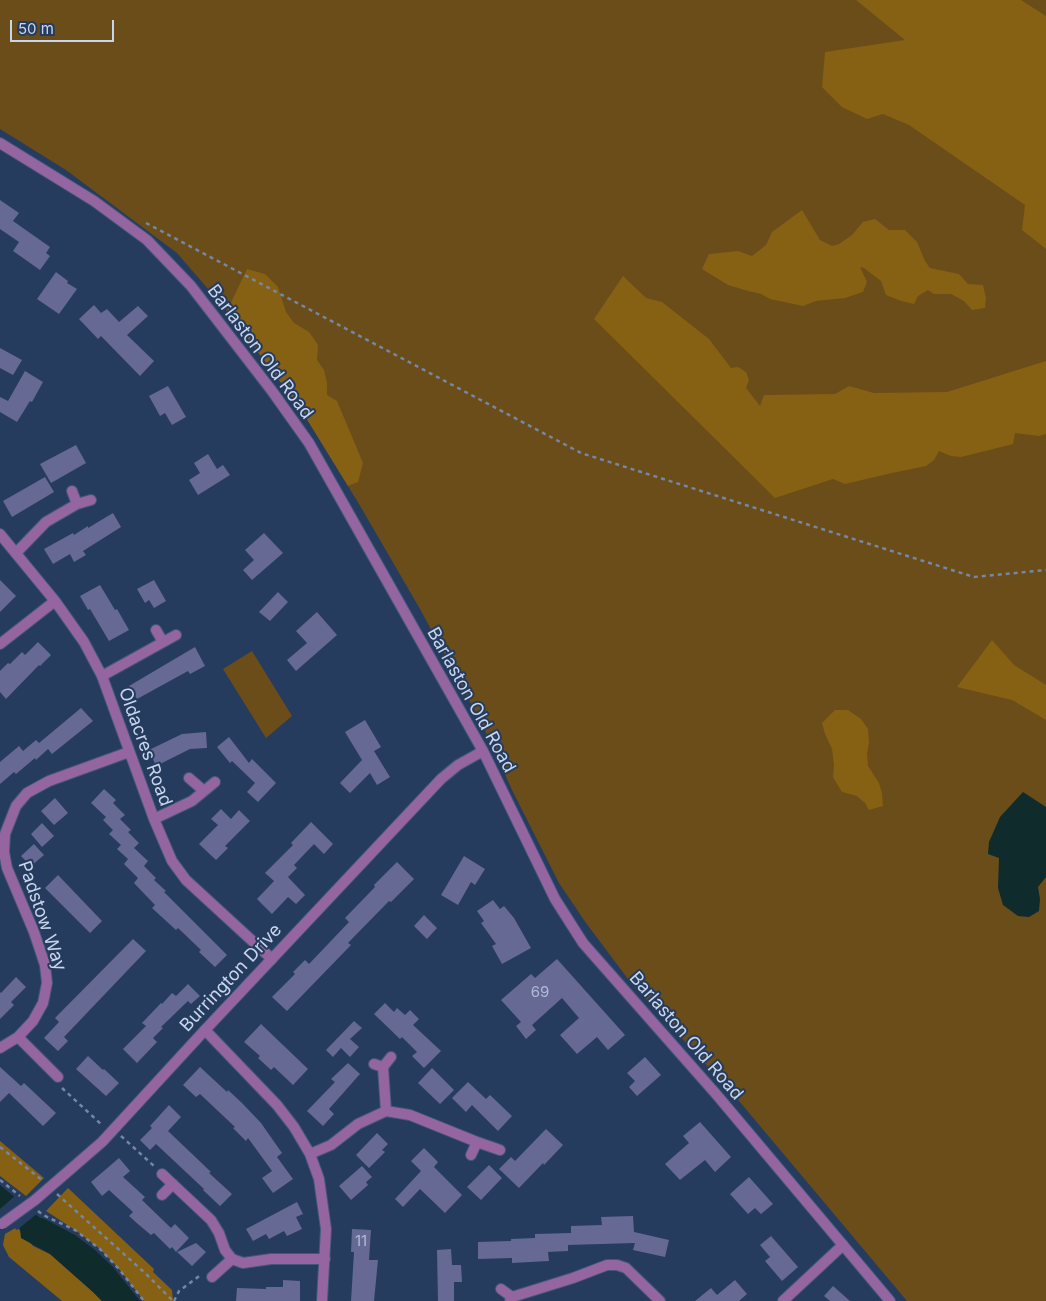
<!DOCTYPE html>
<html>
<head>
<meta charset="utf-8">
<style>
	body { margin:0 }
	#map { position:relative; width:1046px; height:1301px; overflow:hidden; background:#263c5f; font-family:Inter,sans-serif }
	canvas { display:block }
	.scale { position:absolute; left:10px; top:20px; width:104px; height:22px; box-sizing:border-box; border:2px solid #c8d6ec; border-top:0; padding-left:6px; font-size:15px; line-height:18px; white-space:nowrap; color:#c8d6ec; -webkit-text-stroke:4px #263c5f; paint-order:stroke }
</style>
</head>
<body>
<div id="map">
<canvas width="1046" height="1301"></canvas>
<div class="scale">50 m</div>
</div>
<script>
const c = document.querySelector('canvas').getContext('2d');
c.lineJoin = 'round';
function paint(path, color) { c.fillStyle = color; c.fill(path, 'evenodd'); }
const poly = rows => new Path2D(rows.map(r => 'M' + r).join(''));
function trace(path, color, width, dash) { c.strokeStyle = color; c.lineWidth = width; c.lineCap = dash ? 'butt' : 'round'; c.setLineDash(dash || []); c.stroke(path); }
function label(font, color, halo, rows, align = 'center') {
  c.font = font + ' Inter,sans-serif'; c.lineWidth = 4; c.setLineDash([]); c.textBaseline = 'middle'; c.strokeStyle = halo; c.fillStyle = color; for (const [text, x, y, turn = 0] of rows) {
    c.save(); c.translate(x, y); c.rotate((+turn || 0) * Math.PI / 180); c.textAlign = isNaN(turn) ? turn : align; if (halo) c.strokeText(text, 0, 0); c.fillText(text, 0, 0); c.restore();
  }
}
const green = poly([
	[0,0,1046,0,1046,1301,907,1301,734,1095,631,983,586,923,559,883,512,790,482,724,420,609,359,504,300,408,227,311,177,253,66,170,0,129],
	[252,651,292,716,266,738,223,669]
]);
const forest = poly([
	[856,0,1021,0,1046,16,1046,249,1022,230,1025,205,909,125,883,114,867,119,842,107,822,87,825,52,905,40],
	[802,210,820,240,832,246,839,244,852,235,863,222,875,219,889,230,905,230,917,242,925,261,930,268,959,274,968,284,983,285,986,298,985,308,972,310,964,301,951,294,934,294,928,290,918,296,914,304,901,301,886,295,881,281,864,268,860,267,867,282,863,292,845,298,816,301,803,306,770,299,761,294,748,291,728,285,702,269,709,254,738,251,752,256,766,245,772,232],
	[247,269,265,274,278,287,286,312,294,323,309,332,318,345,317,360,324,370,327,383,327,395,337,401,363,463,358,482,348,486,300,408,227,311],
	[623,276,646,298,662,302,709,339,731,368,738,367,746,372,749,380,746,388,760,406,764,395,835,394,849,386,874,393,947,392,1046,361,1046,434,1039,436,1015,433,1013,444,961,457,951,456,939,451,934,460,926,466,892,473,845,484,833,479,775,498,594,319],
	[992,640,1014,665,1046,685,1046,720,1012,700,957,687],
	[835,710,848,710,861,719,868,729,869,742,867,754,868,766,879,783,882,793,883,806,869,810,865,803,857,796,842,792,833,777,834,765,832,749,825,734,822,723],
	[0,1141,44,1178,26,1196,0,1176],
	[68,1188,154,1269,153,1272,172,1290,173,1301,144,1301,119,1269,100,1249,75,1230,46,1211],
	[17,1227,33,1246,50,1254,93,1292,102,1301,62,1301,9,1257,3,1245,5,1234]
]);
const water = poly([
	[1023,792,1046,807,1046,877,1038,887,1040,899,1039,911,1029,917,1018,916,1003,905,998,888,999,858,988,854,989,842,1000,817],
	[0,1185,39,1217,45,1219,75,1235,95,1250,113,1267,140,1301,102,1301,93,1292,50,1254,21,1238,20,1229,0,1214]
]);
const pier = poly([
	[16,1195,38,1213,17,1230,0,1217,0,1209]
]);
const building = poly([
	[0,200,19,213,13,221,50,247,46,253,50,256,40,270,13,251,19,242,0,229],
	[56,272,68,281,67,283,77,289,59,314,37,299],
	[94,305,101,313,107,309,119,322,138,306,148,316,127,335,154,361,140,376,101,336,98,339,79,319],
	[0,348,22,360,13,375,0,368],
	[25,371,43,382,32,402,30,401,17,422,0,412,0,397,8,401],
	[168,386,186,417,172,425,165,413,160,416,149,396],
	[76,445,86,463,51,483,40,464],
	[208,454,217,469,223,465,230,475,198,495,189,480,200,473,194,463],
	[45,477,54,492,12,517,3,501],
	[113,513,121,527,83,551,86,555,74,562,70,554,53,564,44,549,73,533,74,535,88,526,88,528],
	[264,533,283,553,252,580,243,570,254,560,245,550],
	[0,580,16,596,0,612],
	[154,580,166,601,154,608,149,600,145,603,137,589],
	[100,585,115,610,117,609,129,630,109,641,90,609,88,610,80,596],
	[278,592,288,602,270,621,259,612],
	[317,612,337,635,296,671,287,660,307,643,296,631],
	[38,642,51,655,40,666,39,665,6,699,0,692,0,671,8,663,10,664,22,652,25,655],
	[195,647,205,666,190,674,188,671,137,699,129,686],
	[81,708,93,721,52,754,48,749,36,760,35,758,16,774,14,772,0,784,0,762,19,746,23,751,36,740,39,743],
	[365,720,381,747,374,751,390,777,377,785,370,773,350,793,340,783,362,760,345,732],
	[206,732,207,748,190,749,156,766,149,750,182,734],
	[229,737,249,763,252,759,276,783,258,802,247,792,255,783,232,761,230,763,217,747],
	[104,789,116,800,113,803,125,815,120,819,131,830,128,832,139,843,134,848,148,861,144,866,156,878,154,880,166,891,164,892,227,955,215,967,199,952,201,950,178,928,176,930,152,908,155,905,134,883,138,878,124,864,128,859,117,849,121,845,109,834,113,830,103,820,106,817,91,803],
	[55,798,68,813,54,825,41,811],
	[221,809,231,819,239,810,250,821,225,846,228,848,216,860,199,844,218,825,211,819],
	[311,822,333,844,324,854,314,844,294,865,297,868,288,877,305,895,296,904,288,897,272,914,257,899,274,881,265,873,293,845,291,843],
	[42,823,54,836,42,847,31,834],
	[34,844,44,855,31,866,21,856],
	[464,856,485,869,475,885,471,882,458,905,441,895],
	[397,862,414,879,391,902,389,901,348,943,351,945,287,1011,272,997,295,974,293,972,305,960,309,964,349,922,345,918,375,887,374,885],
	[58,875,102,921,90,933,45,888],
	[493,900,500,909,504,906,514,918,531,948,502,964,492,946,496,944,481,923,484,921,477,911],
	[424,915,437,928,427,939,414,926],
	[133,939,146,951,64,1037,68,1041,58,1051,44,1038,59,1022,55,1018],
	[557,959,625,1035,608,1050,597,1037,577,1054,560,1035,579,1018,562,998,532,1025,536,1030,526,1039,516,1026,521,1022,501,1000,531,974,535,978],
	[16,977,26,987,11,1002,14,1005,0,1019,0,992,1,993],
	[188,984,200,996,191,1004,188,1001,161,1027,163,1028,153,1038,157,1042,137,1063,123,1049,146,1026,142,1023,161,1003,162,1004,172,993,176,996],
	[385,1003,394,1012,397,1008,405,1015,410,1010,419,1019,413,1025,441,1051,424,1068,412,1056,417,1052,402,1037,400,1039,374,1014],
	[354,1021,362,1028,350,1039,359,1047,350,1057,341,1048,333,1057,326,1050],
	[261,1024,308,1069,293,1085,274,1067,271,1070,258,1058,260,1056,244,1042],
	[88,1056,103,1070,104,1069,119,1083,106,1096,76,1069],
	[645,1057,661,1075,637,1096,629,1087,635,1081,627,1073],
	[348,1063,360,1074,329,1109,334,1114,323,1126,307,1111,335,1082,331,1079],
	[0,1067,21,1086,24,1083,56,1113,43,1126,9,1093,0,1102],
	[200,1067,227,1092,228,1090,242,1103,261,1123,282,1153,277,1157,293,1179,273,1193,262,1178,272,1171,248,1138,246,1141,233,1128,235,1127,200,1094,196,1097,183,1085],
	[432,1068,454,1090,440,1104,418,1083],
	[468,1082,486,1099,490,1095,512,1116,498,1131,472,1105,466,1112,452,1098],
	[169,1105,181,1117,168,1131,211,1172,209,1173,232,1194,220,1206,203,1190,204,1189,156,1144,150,1150,140,1140,152,1128,150,1126],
	[700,1122,731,1157,715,1172,705,1160,680,1180,665,1164,689,1143,683,1136],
	[546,1129,563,1145,544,1165,543,1163,519,1188,499,1169,511,1157,515,1161],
	[377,1133,388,1144,382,1150,385,1152,369,1168,356,1155],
	[424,1148,438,1162,434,1167,462,1195,445,1213,420,1189,403,1207,395,1199,421,1171,411,1161],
	[119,1158,130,1171,123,1177,145,1197,142,1200,171,1228,175,1224,189,1238,176,1252,172,1247,170,1249,154,1233,151,1235,139,1225,129,1216,133,1212,109,1190,102,1196,91,1182],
	[489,1165,502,1178,481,1200,467,1187],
	[362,1166,372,1177,366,1182,368,1185,351,1200,339,1186],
	[749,1177,773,1204,761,1214,755,1208,748,1214,730,1194],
	[297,1202,303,1214,296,1217,302,1229,287,1236,284,1231,269,1239,266,1234,253,1241,246,1229],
	[633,1216,634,1232,669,1240,665,1257,633,1250,635,1243,568,1245,568,1251,548,1252,549,1261,512,1263,512,1258,478,1259,478,1242,511,1241,511,1239,535,1238,535,1234,571,1233,571,1226,602,1225,601,1217],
	[352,1229,371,1230,369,1260,378,1260,374,1301,351,1301,354,1252,351,1252],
	[771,1236,798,1267,782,1281,765,1261,770,1257,760,1245],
	[196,1243,206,1252,192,1266,177,1252],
	[451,1249,452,1265,461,1265,462,1282,454,1282,454,1301,438,1301,437,1250],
	[283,1280,300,1281,300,1301,236,1301,237,1288,266,1289,266,1287,283,1287],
	[735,1280,747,1294,739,1301,695,1301,711,1288,717,1295],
	[833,1286,850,1301,830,1301,824,1296]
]);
const path = poly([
	[146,223,581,453,974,577,1046,570],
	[62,1088,102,1125],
	[121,1136,154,1166],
	[0,1147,42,1180],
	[0,1180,20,1196],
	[57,1194,145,1273,173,1301],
	[38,1211,43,1215,75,1230,100,1249,119,1269,144,1301],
	[174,1301,179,1291,202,1274]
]);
const minor = poly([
	[72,491,77,504],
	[0,534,55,601,84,642,102,676,154,819,172,861,186,880,272,959],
	[16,553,46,522,77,504,91,500],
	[156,630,163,642],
	[0,644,55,601],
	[102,676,176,635],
	[189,778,204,791],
	[154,819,192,801,215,782],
	[205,1030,277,1105,294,1127,310,1154,319,1179,326,1229,322,1301],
	[0,1048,18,1037],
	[374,1064,383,1067,386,1111],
	[383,1067,391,1057],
	[58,1077,18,1037,33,1021,43,1003,47,983,45,965,34,932,7,868,4,852,5,834,16,806,27,793,49,781,129,752],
	[310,1154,331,1145,358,1124,386,1111,410,1115,477,1142,500,1150],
	[471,1155,477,1142],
	[162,1174,211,1220,219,1233,225,1250,232,1259,243,1263,271,1259,325,1259],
	[162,1195,173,1184],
	[212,1277,232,1259],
	[501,1289,512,1297],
	[510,1301,512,1297,573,1278,607,1265,617,1265,626,1268,660,1301],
	[783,1301,843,1245]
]);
const tertiary = poly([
	[0,143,94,201,147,240,191,286,272,391,309,443,483,751,555,899,583,943,716,1094,890,1301],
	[35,1200,102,1142,205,1030,441,779,458,765,483,751]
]);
const tertiaryBridge = poly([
	[2,1224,35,1200]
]);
const numberNames = [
	["69",540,992],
	["11",361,1241]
];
const streetNames = [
	["Barlaston Old Road",260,352,53],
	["Barlaston Old Road",471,700,61],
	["Oldacres Road",145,747,70],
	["Padstow Way",42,916,71],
	["Burrington Drive",231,978,-47],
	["Barlaston Old Road",686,1036,49]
];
paint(green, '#6a4d19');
paint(forest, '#866013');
paint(water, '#102b2c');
paint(pier, '#263c5f');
paint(building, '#656994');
trace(minor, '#435878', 12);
trace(tertiary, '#435878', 12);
trace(path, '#7587a4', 2.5, [4, 4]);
trace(minor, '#9465a0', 10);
trace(tertiary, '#9465a0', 10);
trace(tertiaryBridge, '#435878', 12, []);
trace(tertiaryBridge, '#9465a0', 10);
label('15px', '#afbbd6', null, numberNames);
label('18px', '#c8d6ec', '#263c5f', streetNames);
</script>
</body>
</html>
